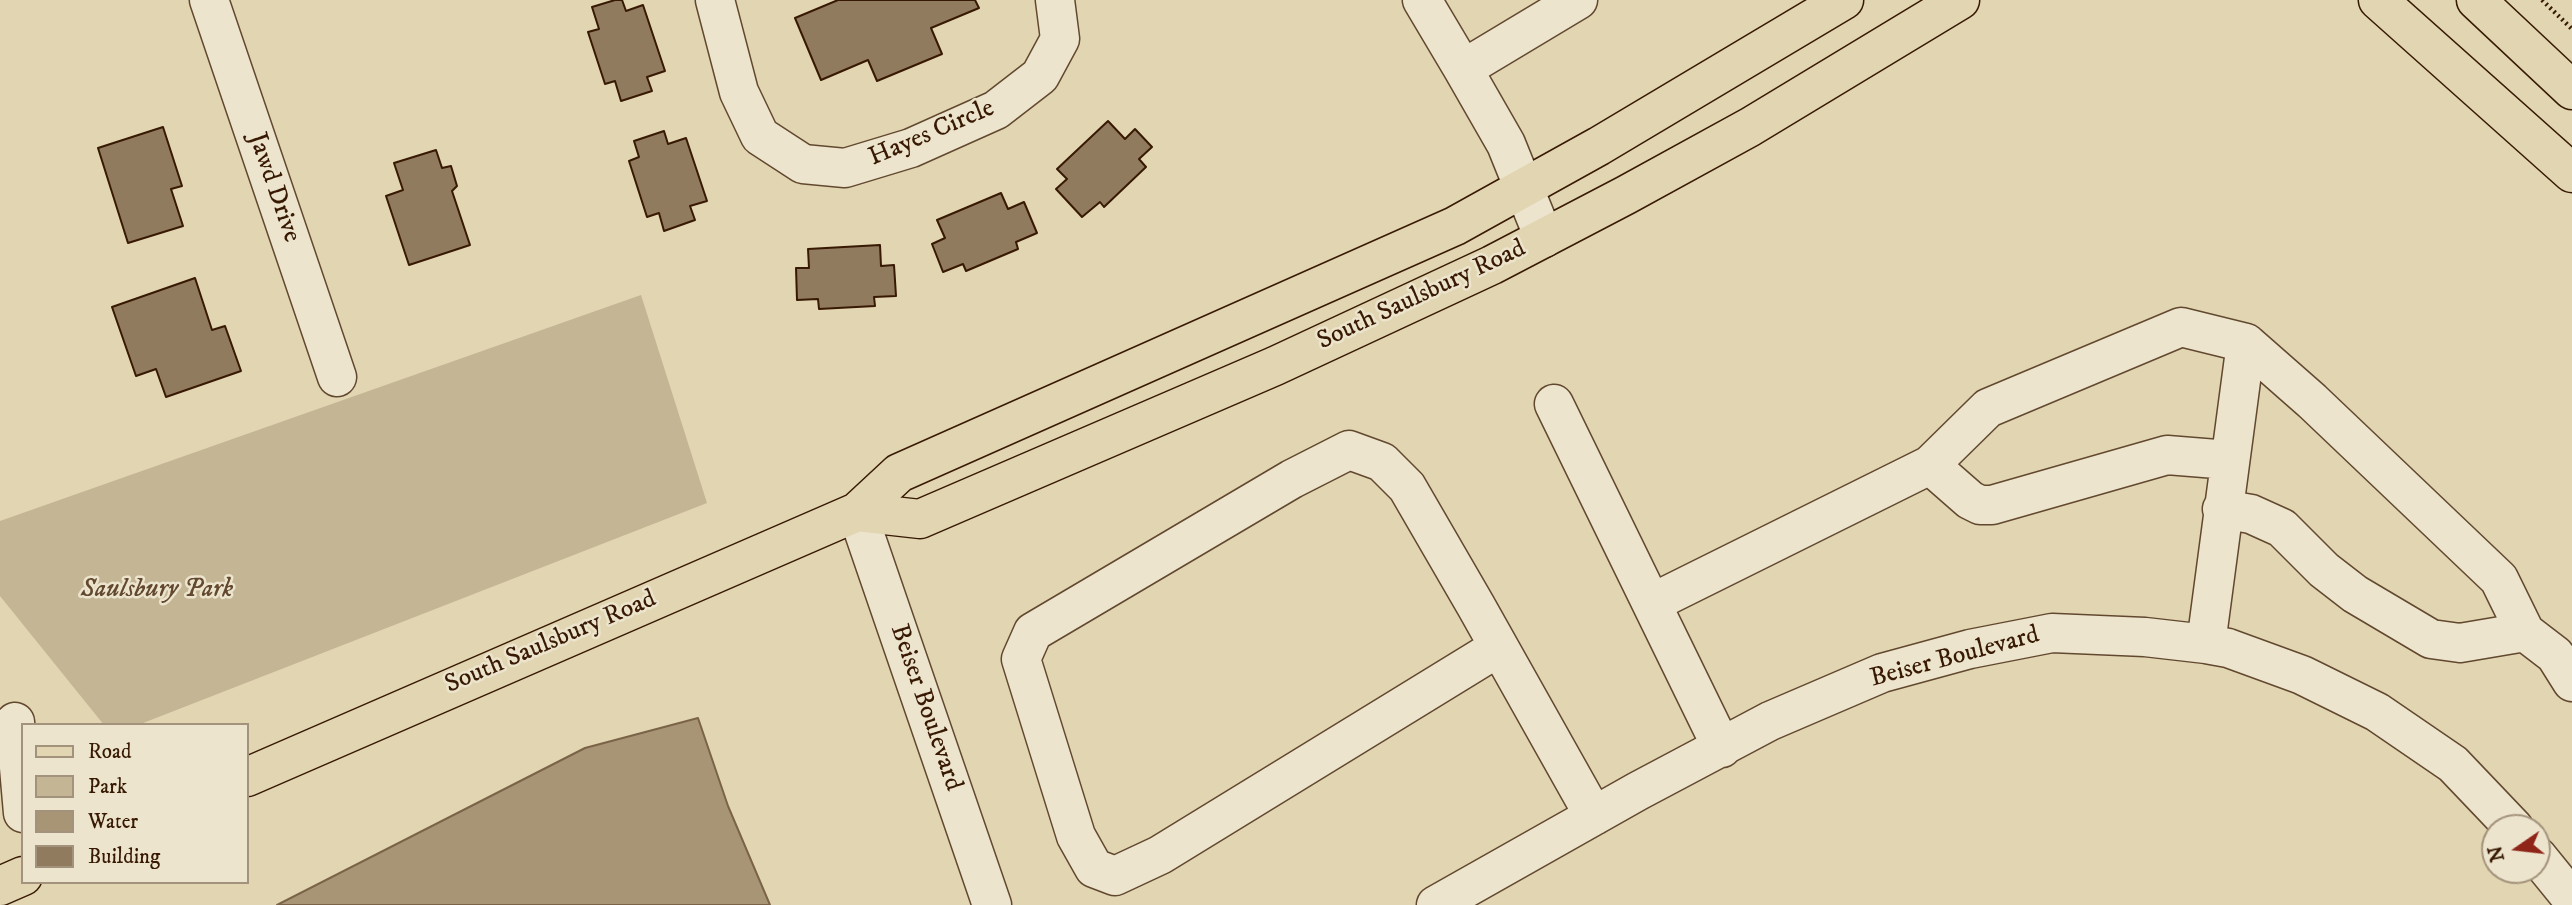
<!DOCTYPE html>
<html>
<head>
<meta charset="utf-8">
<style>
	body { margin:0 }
	#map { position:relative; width:2572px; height:905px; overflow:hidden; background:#e1d5b2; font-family:"IM FELL DW Pica",serif }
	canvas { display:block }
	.legend { position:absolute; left:21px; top:723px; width:228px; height:161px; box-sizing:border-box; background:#ece4cd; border:2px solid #a4937c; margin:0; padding:9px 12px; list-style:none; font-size:21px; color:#381903 }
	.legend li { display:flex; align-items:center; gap:14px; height:35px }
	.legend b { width:35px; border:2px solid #a4937c }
	.north { position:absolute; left:2481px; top:814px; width:70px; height:70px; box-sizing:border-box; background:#ece4cd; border:2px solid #a4937c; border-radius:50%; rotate:256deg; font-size:19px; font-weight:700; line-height:28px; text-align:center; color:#381903 }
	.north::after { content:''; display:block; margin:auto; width:24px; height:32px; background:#8f2418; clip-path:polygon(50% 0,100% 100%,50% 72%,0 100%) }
</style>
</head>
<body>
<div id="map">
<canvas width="2572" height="905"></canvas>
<ul class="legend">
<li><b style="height:9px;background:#e1d5b2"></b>Road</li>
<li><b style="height:19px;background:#c4b594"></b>Park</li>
<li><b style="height:19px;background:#a89576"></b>Water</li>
<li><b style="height:19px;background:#907b5e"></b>Building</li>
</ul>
<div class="north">N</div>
</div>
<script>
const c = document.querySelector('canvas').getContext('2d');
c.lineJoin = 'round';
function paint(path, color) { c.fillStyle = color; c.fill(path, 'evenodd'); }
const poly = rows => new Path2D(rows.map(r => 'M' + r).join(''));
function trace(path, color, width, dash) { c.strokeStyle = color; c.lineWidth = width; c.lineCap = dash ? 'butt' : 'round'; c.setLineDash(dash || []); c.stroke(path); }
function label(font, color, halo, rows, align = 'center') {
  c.font = font + ' "IM FELL DW Pica",serif'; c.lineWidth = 5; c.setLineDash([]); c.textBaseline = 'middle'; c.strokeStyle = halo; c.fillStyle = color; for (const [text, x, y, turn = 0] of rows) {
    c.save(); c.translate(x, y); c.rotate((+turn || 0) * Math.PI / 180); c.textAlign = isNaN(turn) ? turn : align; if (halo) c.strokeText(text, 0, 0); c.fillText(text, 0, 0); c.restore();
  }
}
const green = poly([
	[641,295,707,503,138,725,104,725,0,596,0,521]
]);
const water = poly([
	[698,718,728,806,770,905,277,905,585,748,698,718]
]);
const building = poly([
	[615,0,622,0,626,11,643,5,665,71,647,77,652,91,621,101,615,81,605,84,588,32,599,29,592,7,615,0],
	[838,0,975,0,979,8,931,28,942,54,877,81,868,60,821,80,795,18,838,0],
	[1108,121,1125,139,1135,129,1152,147,1139,159,1146,167,1104,207,1100,202,1082,217,1056,189,1067,179,1057,169,1108,121],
	[163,127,182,186,171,189,183,226,128,243,98,148,163,127],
	[664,131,668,144,686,138,707,201,690,206,695,220,664,231,659,213,647,217,629,161,639,157,634,141,664,131],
	[436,150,442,168,451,166,457,186,452,191,470,245,409,265,386,196,403,190,394,163,436,150],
	[1001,193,1008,209,1024,202,1037,233,1016,242,1018,249,966,271,963,264,943,272,932,244,945,238,937,220,1001,193],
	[880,245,881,266,894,265,896,296,874,297,875,306,819,309,818,299,797,300,796,268,809,268,808,249,880,245],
	[195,278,212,330,225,326,241,371,166,397,156,369,136,376,112,307,195,278]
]);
const path = poly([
	[2542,0,2572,29]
]);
const minor = poly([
	[209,0,337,377],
	[715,0,739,92,760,136,803,164,845,168,911,148,996,110,1040,76,1060,39,1055,0],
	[1422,0,1463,69],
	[1544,238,1506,144,1463,69,1578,0],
	[1554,404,1722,748],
	[1930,465,1970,500,1980,505,1992,505,2167,455,2229,460],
	[2222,509,2251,514,2282,528,2324,570,2355,594,2431,639,2460,643,2525,632],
	[857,512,992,905],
	[1652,603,1930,465,1988,408,2181,327,2246,343,2312,401,2499,579,2525,632,2555,655,2572,682],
	[2206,644,2246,343],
	[1499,647,1160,855,1115,876,1094,868,1076,836,1021,659,1033,632,1292,479,1349,450,1382,462,1407,487,1476,606,1594,816],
	[15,722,23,813],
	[2537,856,2572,899],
	[1436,905,1638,791,1770,721,1882,673,1970,649,2052,633,2145,637,2206,644,2228,648,2302,675,2377,712,2453,764,2514,828]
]);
const major = poly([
	[2378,0,2572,173],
	[2476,0,2572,90],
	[857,512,920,519,1275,366,1492,265,1626,195,1750,127,1960,0],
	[247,777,857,512,899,473,1455,226,1599,146,1844,0],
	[0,886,23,876]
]);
const streetNames = [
	["Hayes Circle",932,134,-23],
	["Jawd Drive",273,188,71],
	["South Saulsbury Road",1422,296,-25],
	["South Saulsbury Road",551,643,-23],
	["Beiser Boulevard",1955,658,-15],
	["Beiser Boulevard",925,708,71]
];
const parkNames = [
	["Saulsbury Park",157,591]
];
paint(green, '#c4b594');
paint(water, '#a89576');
trace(water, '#7b6348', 2);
paint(building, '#907b5e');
trace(building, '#381903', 2);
trace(minor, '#62482f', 41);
trace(major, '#381903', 41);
trace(path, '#381903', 4.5, [2, 3.5]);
trace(minor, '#ece4cd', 38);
trace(major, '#e1d5b2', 38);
label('26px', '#381903', '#ece4cd', streetNames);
label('italic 26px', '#62482e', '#ece4cd', parkNames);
</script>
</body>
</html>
